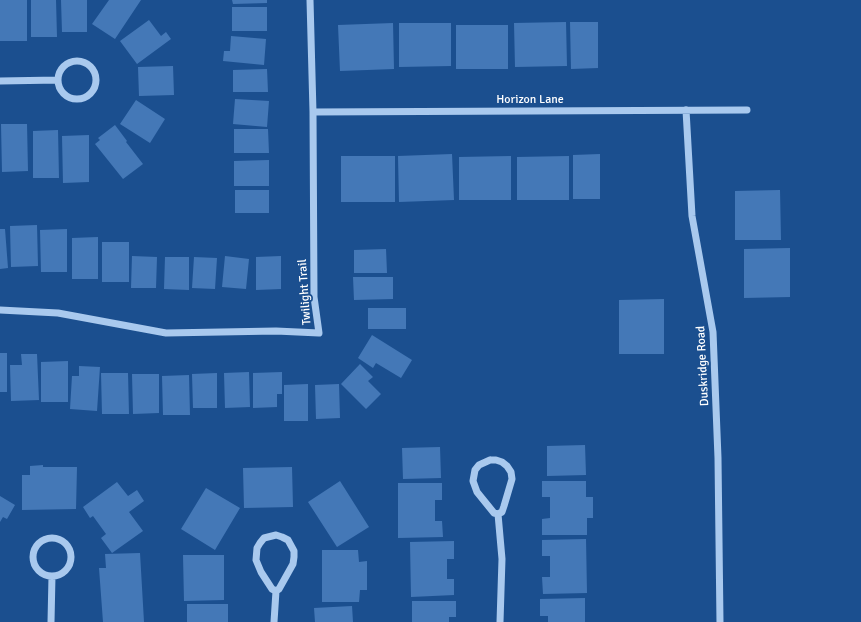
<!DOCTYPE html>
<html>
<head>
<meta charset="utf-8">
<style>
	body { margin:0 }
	canvas { display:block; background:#1b4f8f }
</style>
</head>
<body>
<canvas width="861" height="622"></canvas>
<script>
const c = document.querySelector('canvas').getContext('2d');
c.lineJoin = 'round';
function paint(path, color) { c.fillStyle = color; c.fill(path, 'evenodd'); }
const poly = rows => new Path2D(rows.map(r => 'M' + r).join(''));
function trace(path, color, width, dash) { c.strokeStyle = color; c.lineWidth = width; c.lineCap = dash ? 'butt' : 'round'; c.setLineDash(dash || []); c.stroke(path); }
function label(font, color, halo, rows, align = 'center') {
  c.font = font + ' Signika,sans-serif'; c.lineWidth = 3.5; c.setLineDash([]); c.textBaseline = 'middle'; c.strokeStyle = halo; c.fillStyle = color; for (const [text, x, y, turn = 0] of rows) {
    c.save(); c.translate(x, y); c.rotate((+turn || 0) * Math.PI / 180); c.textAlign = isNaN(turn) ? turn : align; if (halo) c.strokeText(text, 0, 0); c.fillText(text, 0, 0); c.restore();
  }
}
const building = poly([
	[0,0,27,0,27,41,0,41],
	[31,0,56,0,57,37,31,37],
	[61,0,87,0,87,32,62,32],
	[109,0,141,0,115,39,92,24],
	[232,0,267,0,267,3,233,4],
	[232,7,267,7,267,31,232,31],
	[149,20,161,36,166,32,171,39,137,64,120,41],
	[566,22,567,66,515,67,514,23],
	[570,22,598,22,598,68,571,69],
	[393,23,394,69,340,71,338,25],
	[399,23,451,23,451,66,399,67],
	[456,25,508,25,508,69,456,69],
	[231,36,266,39,264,65,223,61,224,51,230,51],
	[173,66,174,95,139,96,138,67],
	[267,69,268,92,233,92,233,70],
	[235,99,269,101,267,127,233,124],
	[136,100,165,119,150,143,120,124],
	[1,124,27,124,28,171,2,172],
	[115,125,127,141,126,142,143,164,123,179,95,144,100,140,98,138],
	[234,129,268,129,269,153,234,153],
	[58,130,59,178,33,178,33,131],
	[89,135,89,182,63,183,62,136],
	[452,154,454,200,399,202,398,156],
	[600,154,600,199,573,199,573,155],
	[341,156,395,156,395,202,341,202],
	[511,156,511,200,459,200,459,157],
	[569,156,569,200,517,200,517,157],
	[269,160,269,186,234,186,234,161],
	[235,190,269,190,269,213,235,213],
	[780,190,781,240,735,240,735,191],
	[37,225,38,266,11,267,10,226],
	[0,229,5,229,8,268,0,269],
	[67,229,67,272,41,272,40,230],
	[98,237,98,279,72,279,72,238],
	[102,242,129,242,129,282,102,282],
	[790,248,790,297,744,298,744,249],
	[386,249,387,273,354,273,354,250],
	[132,256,157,257,156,288,131,288],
	[225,256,249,259,246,289,222,287],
	[281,256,281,289,256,290,256,257],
	[165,257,189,257,189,290,164,289],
	[194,257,217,258,215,289,192,288],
	[353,277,393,277,393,299,354,300],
	[664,299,664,354,619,354,619,300],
	[368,308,406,308,406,329,368,329],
	[372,335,412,360,401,378,376,363,373,368,358,358],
	[0,353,7,353,7,392,0,392],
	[21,354,37,354,39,400,11,401,10,365,22,365],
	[68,361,68,402,41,402,41,362],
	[360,364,373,377,368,381,381,394,366,409,341,384],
	[79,366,100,367,97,411,70,409,72,376,79,376],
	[249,372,250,407,225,408,224,373],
	[282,372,282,394,277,394,277,407,253,408,253,373],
	[101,373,128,373,129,414,102,414],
	[217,373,217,408,193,408,192,374],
	[132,374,159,374,159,413,133,414],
	[189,375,190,415,163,415,162,376],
	[308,384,308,421,284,421,284,385],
	[339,384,340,418,316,419,315,385],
	[585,445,586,475,547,476,547,446],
	[440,447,441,478,403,479,402,448],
	[43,465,43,467,77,467,76,509,22,510,22,475,30,475,30,466],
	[292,467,293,507,244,508,243,468],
	[340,481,369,527,337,547,308,502],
	[542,481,586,481,586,497,593,497,593,518,587,518,587,535,542,535,542,519,550,518,550,497,542,497],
	[117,482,128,496,137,490,144,501,129,512,143,531,112,553,101,538,106,534,93,516,90,518,83,507],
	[398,483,442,483,442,500,435,500,435,521,442,521,443,537,398,538],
	[206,488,240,508,215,550,181,529],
	[0,496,15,505,7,519,3,517,0,522],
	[586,539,587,593,543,594,542,577,550,577,550,556,542,556,542,540],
	[454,541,454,559,447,559,447,579,454,579,454,595,411,597,410,542],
	[322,550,358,550,359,562,367,561,367,590,360,590,359,602,322,602],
	[140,553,144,622,103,622,99,568,106,568,105,554],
	[183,555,224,555,224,600,184,601],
	[585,598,585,622,548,622,548,616,540,616,540,599],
	[412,601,456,601,456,617,449,617,449,622,412,622],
	[187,604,228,604,228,622,187,622],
	[352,606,353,622,315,622,314,608]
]);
const minor = poly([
	'58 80a19 19 0 1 1 38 0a19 19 0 1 1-38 0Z',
	[0,81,58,80],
	[686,110,692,216,713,332,718,458,720,622],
	[313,112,747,110],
	[0,310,58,313,166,333,276,331,319,333,314,297,313,112,310,0],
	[490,460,496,460,502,462,507,466,511,472,512,479,504,506,502,512,498,514,494,513,477,492,473,481,475,470,479,465,490,460],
	[498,514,502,559,500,622],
	[276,535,282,537,288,540,294,551,294,557,293,564,279,589,276,591,272,589,261,572,256,560,257,548,260,543,264,538,276,535],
	'33 557a19 19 0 1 1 38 0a19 19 0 1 1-38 0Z',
	[51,622,52,576],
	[274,622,276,591]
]);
const streetNames = [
	["Horizon Lane",530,100],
	["Twilight Trail",305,292,-94],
	["Duskridge Road",703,366,-93]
];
paint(building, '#4478b7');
trace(minor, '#a9c9ee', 7);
label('12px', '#fff', '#1b4f8f', streetNames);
</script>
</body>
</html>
